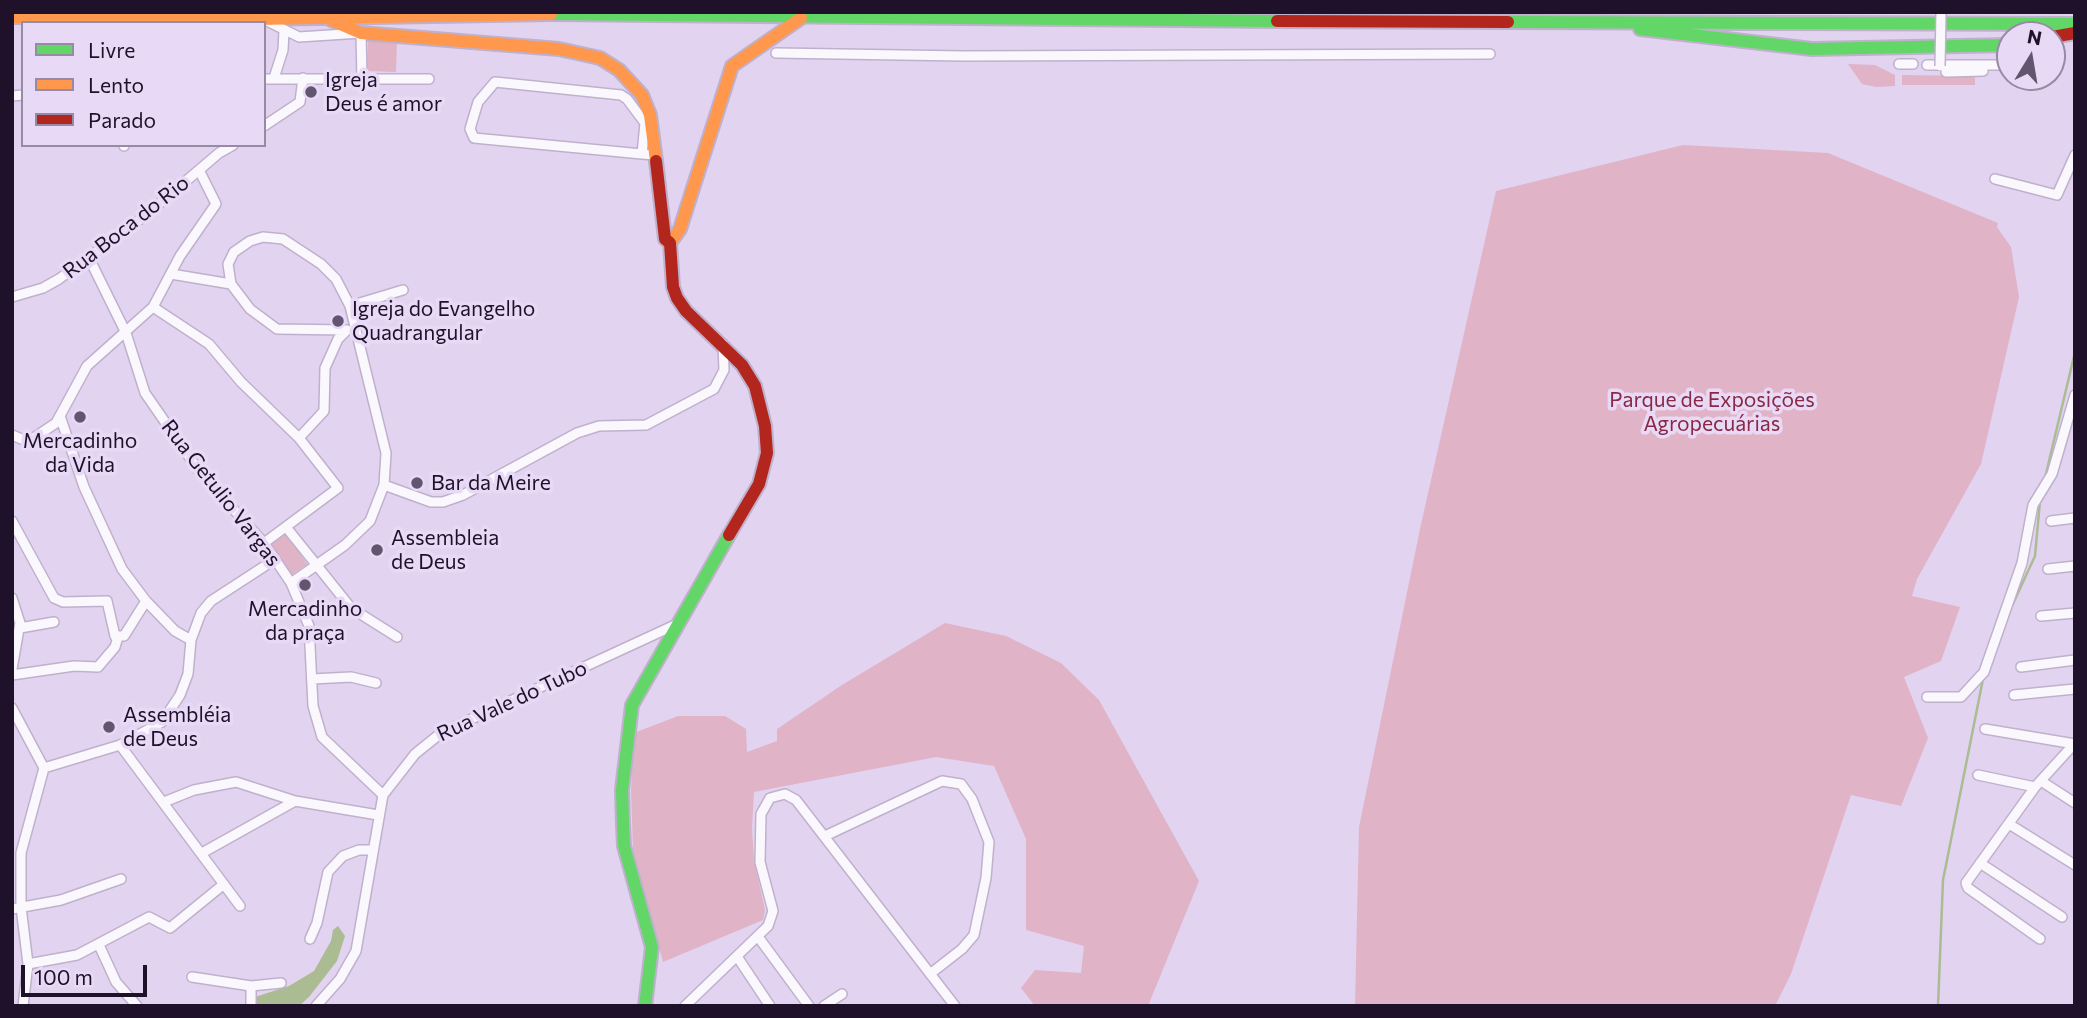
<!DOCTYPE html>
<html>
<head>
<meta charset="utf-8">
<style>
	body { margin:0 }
	#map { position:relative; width:2087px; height:1018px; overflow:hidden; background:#e2d3f1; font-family:Commissioner,sans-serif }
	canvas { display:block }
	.frame { position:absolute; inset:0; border:14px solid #1f112a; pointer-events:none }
	.legend { position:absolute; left:21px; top:21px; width:245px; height:126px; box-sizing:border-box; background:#e8daf6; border:2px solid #988aa4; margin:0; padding:9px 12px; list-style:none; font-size:21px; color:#1f112a }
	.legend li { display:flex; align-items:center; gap:14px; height:35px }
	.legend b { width:35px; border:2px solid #988aa4 }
	.north { position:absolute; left:1996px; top:21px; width:70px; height:70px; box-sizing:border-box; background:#e8daf6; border:2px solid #988aa4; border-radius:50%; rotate:11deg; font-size:19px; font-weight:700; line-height:28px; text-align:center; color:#1f112a }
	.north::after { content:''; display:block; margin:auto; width:24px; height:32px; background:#635570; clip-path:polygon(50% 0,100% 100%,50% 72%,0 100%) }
	.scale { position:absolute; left:21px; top:965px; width:126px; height:32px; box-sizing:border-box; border:4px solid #1f112a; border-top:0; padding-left:9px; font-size:21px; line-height:24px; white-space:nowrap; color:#1f112a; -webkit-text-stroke:5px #e8daf6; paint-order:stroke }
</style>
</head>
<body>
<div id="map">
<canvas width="2087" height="1018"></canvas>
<div class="frame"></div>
<ul class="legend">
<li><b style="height:9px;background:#63d668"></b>Livre</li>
<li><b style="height:9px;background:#ff974d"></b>Lento</li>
<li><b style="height:9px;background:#b3261e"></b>Parado</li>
</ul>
<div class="north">N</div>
<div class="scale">100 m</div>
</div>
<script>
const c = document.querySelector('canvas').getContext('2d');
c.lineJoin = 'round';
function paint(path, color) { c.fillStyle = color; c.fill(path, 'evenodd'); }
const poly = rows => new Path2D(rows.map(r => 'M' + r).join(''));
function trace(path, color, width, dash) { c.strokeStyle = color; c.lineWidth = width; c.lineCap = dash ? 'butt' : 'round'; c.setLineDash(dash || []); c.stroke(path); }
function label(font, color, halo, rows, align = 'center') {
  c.font = font + ' Commissioner,sans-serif'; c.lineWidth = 7; c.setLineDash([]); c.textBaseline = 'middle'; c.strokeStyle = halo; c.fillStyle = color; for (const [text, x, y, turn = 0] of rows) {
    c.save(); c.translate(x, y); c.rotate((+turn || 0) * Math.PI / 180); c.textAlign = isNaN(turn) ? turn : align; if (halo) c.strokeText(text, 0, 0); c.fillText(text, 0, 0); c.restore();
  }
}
const green = poly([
	[368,40,397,41,396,72,367,71],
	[1848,64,1875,65,1895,75,1895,86,1876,87,1862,84],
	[1902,75,1975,76,1975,85,1902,85],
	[1683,145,1828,153,1998,223,1997,227,2011,247,2019,297,1981,464,1917,579,1912,596,1960,607,1941,661,1904,677,1928,738,1901,806,1851,795,1791,974,1775,1006,1355,1006,1359,827,1420,529,1496,191],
	[285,532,307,564,290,576,268,544],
	[945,623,1006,636,1061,663,1099,700,1199,881,1148,1006,1035,1006,1021,988,1035,970,1081,973,1084,946,1026,930,1026,839,994,766,936,757,754,792,752,828,754,860,765,910,763,920,663,962,633,850,631,790,634,733,678,716,725,716,746,729,747,752,777,741,777,729,842,685]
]);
const water = poly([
	[338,926,345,936,337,961,309,997,299,1006,254,1006,255,997,289,986,314,971,331,941,333,930]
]);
const stream = poly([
	[2045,478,2075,352],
	[2011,608,2035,556,2040,501],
	[1938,1006,1943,880,1983,679]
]);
const street = poly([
	[269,22,299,37,361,33,362,79],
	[776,53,964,56,1490,54],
	[1899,64,1913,64],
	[1927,65,2010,65],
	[1946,72,1983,71],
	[274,78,283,50,284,31],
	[264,79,429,79],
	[12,96,23,95],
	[264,126,300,102,303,78],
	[124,146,124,145],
	[642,154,645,123,627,99,621,95,495,82,478,102,470,129,474,138,642,154,655,155],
	[1995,179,2057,195,2075,155],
	[88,256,126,333,145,393,199,471,264,543,291,583,309,626,313,706,322,737,383,795],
	[171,274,231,284],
	[12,297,43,288,59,279,146,215,219,153,233,145],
	[350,306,403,290],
	[153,307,209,344,241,382,299,438,338,488,264,543],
	[60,416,84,487,122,569,146,601,175,631,191,640],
	[12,435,24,440,32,439,56,423,87,366,153,307,180,256,216,204,199,170],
	[299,438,324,411,325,368,338,339,347,330],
	[384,485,431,502,443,502,463,495,577,433,599,426,646,425,714,389,724,370,723,344],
	[12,521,54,598,63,602,107,601,115,636,124,636,146,601],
	[2051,521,2075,518],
	[286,527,351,608,397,637],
	[2048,569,2075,566],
	[291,583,345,545,370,521,384,485,386,453,350,306,336,279,321,264,283,239,263,237,250,241,234,252,228,264,231,284,250,309,277,329,346,330],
	[12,598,20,623,12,669],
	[2041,616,2075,613],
	[20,628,54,622],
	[2021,667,2075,660],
	[12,675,74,666,98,667,115,647,118,637],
	[312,679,351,677,376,683],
	[2014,695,2075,689],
	[1927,697,1961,697,1984,672,2022,563,2033,505,2052,474,2075,395],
	[12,708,44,768],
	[1985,729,2075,744],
	[120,745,240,906],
	[44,768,120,745,162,722,180,695,188,674,191,640,201,613,211,601,274,560],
	[1978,775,2035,787],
	[2041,781,2075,803],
	[164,802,194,790,236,782,295,801,378,815],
	[2009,824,2075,865],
	[825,836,942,781,961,784,972,799,989,842,986,878,974,935,962,949,930,974],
	[202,853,295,801],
	[1980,863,2062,917],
	[12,909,61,900,121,879],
	[759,938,809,1006],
	[310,939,317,923,328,872,343,856,359,850,373,850],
	[2040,939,1968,888,1966,883,2035,787,2075,743],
	[99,945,116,982,137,1006],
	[738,958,770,1006],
	[28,964,77,955,149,917,170,928,224,884],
	[192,977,251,986,281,983],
	[23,1006,28,964,21,907,21,853,44,768],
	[251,1006,251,986],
	[316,1006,340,979,356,951,383,795,415,754,441,733,675,625],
	[685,1006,768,926,773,911,760,862,761,814,770,798,785,794,796,800,955,1006],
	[824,1006,842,994]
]);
const fast = poly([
	[551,14,1277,21],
	[1508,22,2075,24],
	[1640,29,1812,49,2010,45],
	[645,1006,652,947,624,846,623,824,622,790,632,705,729,535]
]);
const slow = poly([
	[12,17,256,19,551,14],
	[331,20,361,33,559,49,600,58,619,70,642,95,650,115,656,161],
	[670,243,680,229,732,66,801,18]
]);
const jam = poly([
	[1277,21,1508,22],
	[2052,37,2075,33],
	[656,161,665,239,670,243,673,287,677,298,686,311,742,365,755,386,765,426,767,453,759,484,729,535]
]);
const streetBridge = poly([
	[1940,66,1941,12]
]);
const markers = [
	[311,92,7,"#635570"],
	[338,321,7,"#635570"],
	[80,417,7,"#635570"],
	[417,483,7,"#635570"],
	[377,550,7,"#635570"],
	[305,585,7,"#635570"],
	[109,727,7,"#635570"]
];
const poiNames = [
	["Igreja",325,80],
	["Deus é amor",325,104],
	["Igreja do Evangelho",352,309],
	["Quadrangular",352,333],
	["Mercadinho",80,441,"center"],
	["da Vida",80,465,"center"],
	["Bar da Meire",431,483],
	["Assembleia",391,538],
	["de Deus",391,562],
	["Mercadinho",305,609,"center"],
	["da praça",305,633,"center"],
	["Assembléia",123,715],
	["de Deus",123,739]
];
const streetNames = [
	["Rua Boca do Rio",126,227,-38],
	["Rua Getulio Vargas",221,493,52],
	["Rua Vale do Tubo",512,701,-25]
];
const parkNames = [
	["Parque de Exposições",1712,400],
	["Agropecuárias",1712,424]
];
paint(green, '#e0b3c7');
paint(water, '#abbc93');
trace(stream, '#abbc93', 2.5);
trace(street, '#bfb1cc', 12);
trace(fast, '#bfb1cc', 16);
trace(slow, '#bfb1cc', 16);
trace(jam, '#bfb1cc', 16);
trace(street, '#fbf8fd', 9);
trace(fast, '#63d668', 12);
trace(slow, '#ff974d', 12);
trace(jam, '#b3261e', 12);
trace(streetBridge, '#bfb1cc', 12, []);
trace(streetBridge, '#fbf8fd', 9);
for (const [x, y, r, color] of markers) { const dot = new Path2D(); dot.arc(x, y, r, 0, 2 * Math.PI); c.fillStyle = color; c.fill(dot); trace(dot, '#e8daf6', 2.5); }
label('21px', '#1f112a', '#e8daf6', poiNames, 'left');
label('21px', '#1f112a', '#e8daf6', streetNames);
label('21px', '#892843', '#e8daf6', parkNames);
</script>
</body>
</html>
